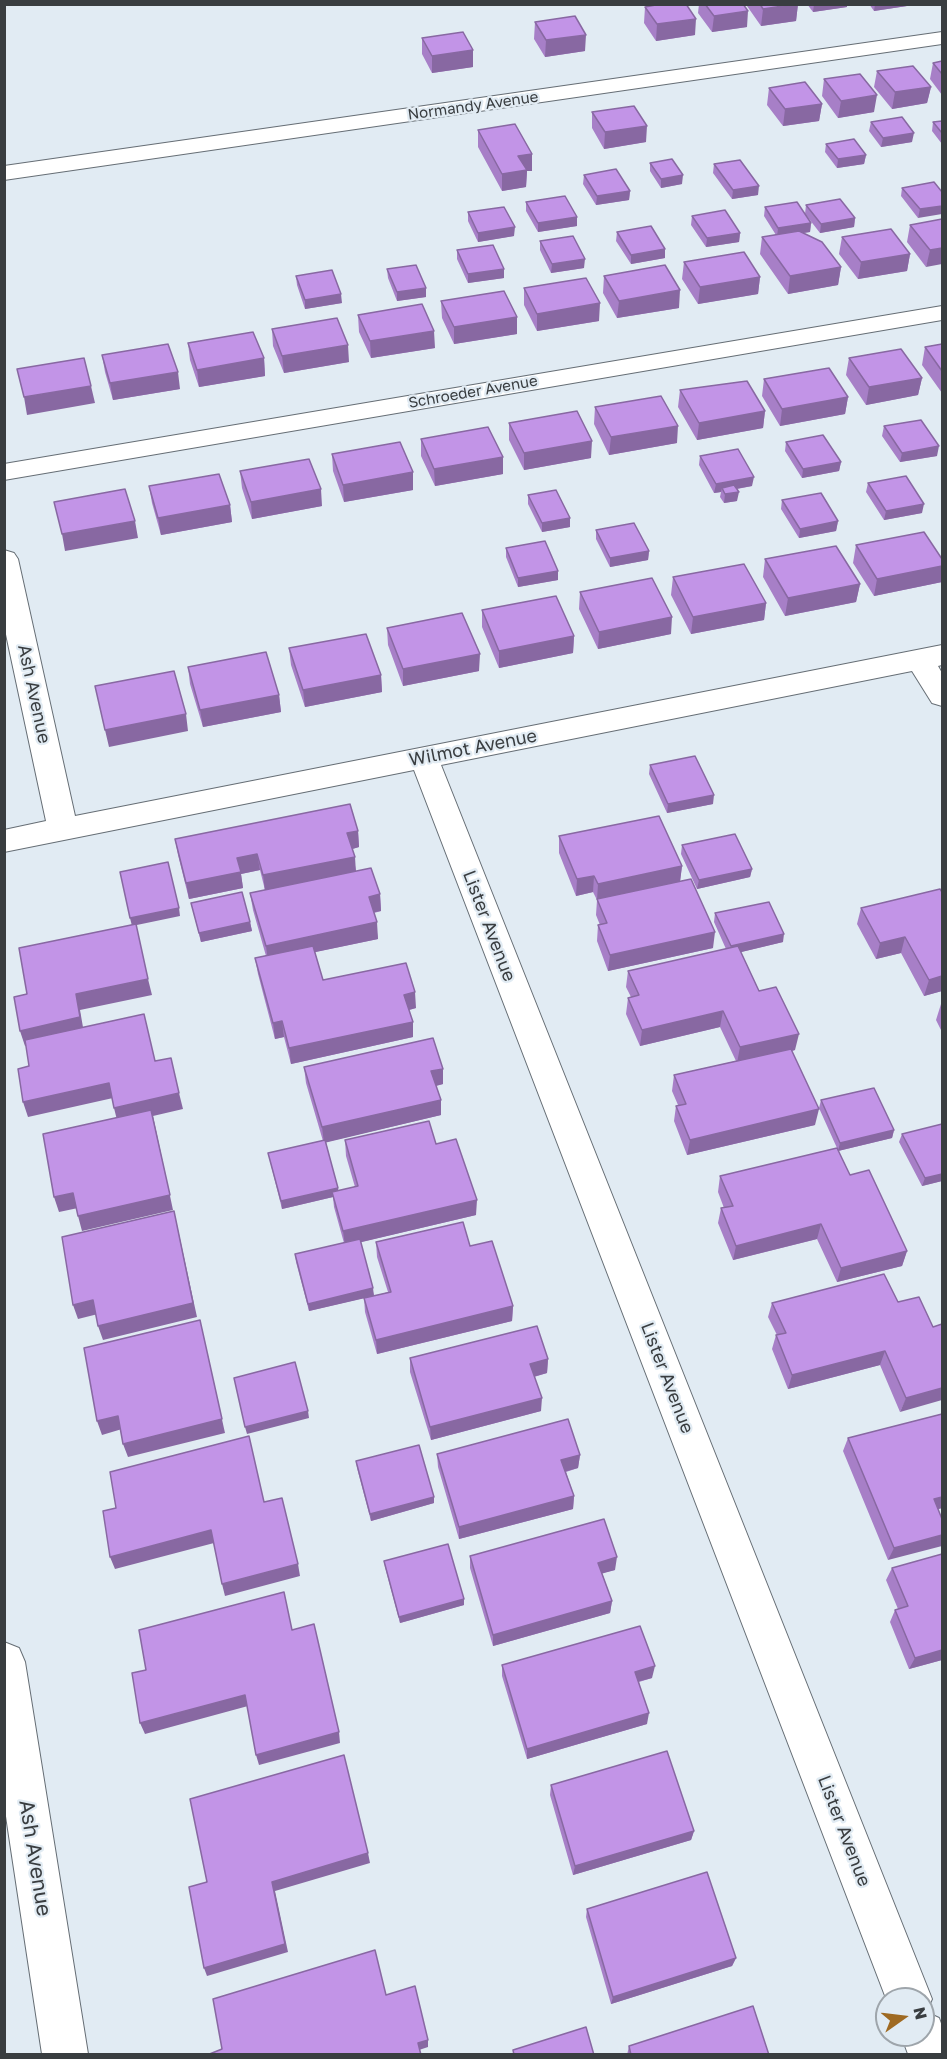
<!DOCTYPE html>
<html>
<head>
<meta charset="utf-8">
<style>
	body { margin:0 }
	#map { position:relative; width:947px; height:2059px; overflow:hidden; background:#e1ebf3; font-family:"Golos Text",sans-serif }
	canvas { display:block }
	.frame { position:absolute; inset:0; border:6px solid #393d40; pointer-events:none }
	.north { position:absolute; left:875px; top:1987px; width:60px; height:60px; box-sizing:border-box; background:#e1ebf3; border:2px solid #9ea5ab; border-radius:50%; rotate:76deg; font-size:16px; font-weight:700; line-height:24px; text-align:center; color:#393d40 }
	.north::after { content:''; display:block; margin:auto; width:21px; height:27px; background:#9f6a22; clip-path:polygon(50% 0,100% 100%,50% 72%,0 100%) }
</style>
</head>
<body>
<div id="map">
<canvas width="947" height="2059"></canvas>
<div class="frame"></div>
<div class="north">N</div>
</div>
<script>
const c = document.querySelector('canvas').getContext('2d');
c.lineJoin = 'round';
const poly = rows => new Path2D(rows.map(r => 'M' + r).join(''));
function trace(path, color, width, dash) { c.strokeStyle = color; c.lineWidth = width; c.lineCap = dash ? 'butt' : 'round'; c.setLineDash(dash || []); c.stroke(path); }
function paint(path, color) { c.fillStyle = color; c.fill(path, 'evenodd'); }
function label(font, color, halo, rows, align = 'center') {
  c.font = font + ' "Golos Text",sans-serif'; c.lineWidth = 4.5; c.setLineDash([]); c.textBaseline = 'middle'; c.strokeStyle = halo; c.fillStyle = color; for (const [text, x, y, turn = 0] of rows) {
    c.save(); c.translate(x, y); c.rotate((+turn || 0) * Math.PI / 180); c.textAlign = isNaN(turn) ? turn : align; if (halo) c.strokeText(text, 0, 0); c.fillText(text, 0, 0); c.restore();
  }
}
const minor = poly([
	[942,32,942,44,4,180,4,166,942,32],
	[942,306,942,320,4,480,4,464,942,306],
	[4,550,14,553,18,559,75,816,942,645,942,665,938,666,942,673,942,706,932,703,912,671,441,765,932,1999,926,2012,939,2018,942,2026,942,2054,908,2054,901,2035,923,2035,923,1999,887,2001,414,770,4,852,4,830,46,821,4,625,4,550],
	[4,1642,19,1648,25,1662,88,2054,42,2054,4,1803,4,1642]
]);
const wall = poly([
	[699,4,743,4,747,27,712,32,698,13],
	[747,4,798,4,796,21,761,26,747,6],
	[807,4,847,4,847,7,813,12],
	[869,4,908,4,907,6,874,11],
	[645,7,695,35,656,41,644,23],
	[535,22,585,51,545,57,534,39],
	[422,38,473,67,432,73,422,54],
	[942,61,942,95,930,79,933,63],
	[877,71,931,87,927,103,892,109,874,87],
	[824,79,874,112,838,118,822,96],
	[769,88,822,104,819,121,783,126,767,105],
	[592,112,646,142,604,149,592,128],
	[942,121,942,144,932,131,933,122],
	[871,122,912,142,881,147,869,131],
	[478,130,532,171,527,171,526,187,502,191,478,147],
	[826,144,866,155,864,164,837,168,825,152],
	[650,163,682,184,661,188,650,171],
	[714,164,758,195,732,199,713,173],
	[584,175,630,191,629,200,596,205,583,184],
	[934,182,918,218,901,196,902,188],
	[526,202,577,217,577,226,538,232,526,211],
	[806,205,855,218,854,227,820,233,806,215,811,223,810,232,802,233,841,267,838,285,788,294,760,254,762,237,776,235,764,216,765,207,805,214],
	[468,212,514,236,478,242,468,221],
	[692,216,740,233,739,242,706,247,691,225],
	[942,219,926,267,907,242,910,225],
	[617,232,665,258,631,264,616,241],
	[842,237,910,254,907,271,858,279,839,254],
	[540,241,584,268,551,273,540,250],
	[457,250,504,278,468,283,457,259],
	[684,262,760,277,758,294,698,304,682,279],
	[387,269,426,297,397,301,388,278],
	[296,276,342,303,305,309,297,285],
	[604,276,679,308,617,318,603,293],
	[524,288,599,321,537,331,524,305],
	[441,301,517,317,517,334,454,344,442,318],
	[358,315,435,348,371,358,359,332],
	[272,329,349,362,284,373,273,346],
	[188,343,264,358,265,376,199,387,190,360],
	[942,344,942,393,922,365,925,347],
	[102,355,180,389,113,400,105,372],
	[849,358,922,378,918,395,866,405,846,375],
	[764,379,848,397,845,414,780,426,762,396],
	[680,390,765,411,763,428,697,440,678,407],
	[595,407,677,443,609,455,594,424],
	[509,423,591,458,524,470,509,440],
	[884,426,937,456,900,462,882,436],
	[421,439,503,474,435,486,421,456],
	[786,442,841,462,839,471,802,478,785,451],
	[332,454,413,490,344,502,333,471],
	[700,456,752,486,737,489,737,501,724,503,720,497,721,492,714,493,699,465],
	[240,471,322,506,252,519,242,488],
	[868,483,922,513,884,520,866,492],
	[149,486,230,505,232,522,161,535,152,503],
	[528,495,570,527,542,532,528,504],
	[782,500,838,521,836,531,799,538,781,509],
	[596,530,649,551,648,560,610,567,596,539],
	[856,545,942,582,874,596,853,563],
	[506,548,558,571,558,580,518,587,506,557],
	[765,559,860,584,856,602,785,616,763,577],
	[673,577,766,603,764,620,691,634,671,595],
	[580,592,671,634,598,649,579,609],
	[482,610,574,636,573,653,499,668,482,627],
	[387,628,479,671,403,686,388,645],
	[289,648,381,675,382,692,305,707,291,665],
	[188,667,279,695,281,712,203,727,190,684],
	[650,765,713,804,667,813,649,774],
	[358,831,359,847,352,849,356,871,380,894,381,911,374,913,378,939,315,952,323,980,416,1008,409,1010,413,1022,413,1037,291,1064,284,1037,275,1039,258,974,255,958,266,956,253,910,250,893,265,890,260,870,241,874,243,888,189,899,178,855,175,839],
	[559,836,682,866,680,881,713,948,608,971,597,941,598,925,600,925,596,915,597,900,593,892,576,896,559,853],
	[682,845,752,869,750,877,697,889,681,854],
	[940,889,942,991,924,996,901,953,876,959,857,924,861,908],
	[191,903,250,922,252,931,201,942],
	[715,913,783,942,741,952,759,991,795,1050,792,1051,815,1125,687,1155,674,1121,676,1106,678,1105,672,1091,674,1075,736,1061,720,1027,640,1046,626,1014,628,998,631,997,626,987,628,971,726,949,714,922],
	[941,1004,942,1004,942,1032,936,1020],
	[304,1067,443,1084,436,1086,441,1100,441,1115,326,1142,338,1191,355,1187,346,1156,345,1140,436,1144,476,1215,361,1242,374,1296,388,1292,377,1257,376,1242,470,1246,513,1306,512,1321,377,1354,365,1312,364,1298,309,1311,296,1262,295,1254,344,1243,334,1207,333,1197,282,1209,268,1153,323,1141,306,1083],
	[821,1100,894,1130,892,1138,838,1151,850,1175,907,1251,902,1266,837,1282,817,1239,733,1260,718,1223,721,1208,724,1208,718,1192,720,1176,837,1148,819,1108],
	[902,1134,942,1181,922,1186,899,1142],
	[898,1302,933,1327,942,1324,900,1412,880,1365,788,1389,772,1349,776,1335,777,1335,768,1317,772,1303],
	[410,1358,548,1359,547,1373,534,1377,541,1411,431,1440,410,1372],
	[942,1414,942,1508,938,1509,888,1560,843,1451,848,1438],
	[437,1454,580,1455,578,1468,566,1472,574,1496,573,1509,459,1539,438,1467],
	[356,1461,434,1497,434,1503,371,1521,357,1468],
	[470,1556,615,1570,602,1573,612,1601,610,1613,493,1646,470,1568],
	[384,1561,464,1605,400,1623,385,1567],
	[892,1568,942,1660,909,1669,890,1622,895,1610,898,1609,886,1580],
	[502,1665,652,1678,639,1682,647,1724,527,1759,502,1676],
	[551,1785,694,1831,691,1840,573,1875,550,1795],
	[587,1909,736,1958,732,1966,611,2004,586,1917],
	[629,2046,769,2055,627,2055]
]);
const shadedWall = poly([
	[798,4,796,21,761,26,763,9],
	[814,4,847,4,847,7,813,12],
	[875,4,908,4,907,6,874,11],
	[748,11,747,27,712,32,714,16],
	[696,19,695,35,656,41,657,24],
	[586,35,585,51,545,57,546,40],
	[473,50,473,67,432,73,432,56],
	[931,87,927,103,892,109,895,92],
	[877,95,874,112,838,118,841,101],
	[822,104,819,121,783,126,785,109],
	[647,126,646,142,604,149,605,132],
	[914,133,912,142,881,147,883,138],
	[532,154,532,171,527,171,526,187,502,191,502,174,518,156],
	[866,155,864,164,837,168,838,159],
	[683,175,682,184,661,188,661,179],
	[759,186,758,195,732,199,733,190],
	[630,191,629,200,596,205,597,196],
	[942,206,942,214,918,218,920,209],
	[577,217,577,226,538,232,538,223],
	[855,218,854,227,820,233,821,224],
	[811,223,810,232,777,237,778,228],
	[515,227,514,236,478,242,478,233],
	[740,233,739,242,706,247,707,238],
	[942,248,942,264,926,267,930,250],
	[665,249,665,258,631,264,631,255],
	[910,254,907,271,858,279,861,262],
	[585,259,584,268,551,273,552,264],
	[841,267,838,285,788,294,790,276],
	[504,269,504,278,468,283,468,274],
	[760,277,758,294,698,304,700,287],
	[426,288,426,297,397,301,397,292],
	[680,290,679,308,617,318,619,301],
	[341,294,342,303,305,309,305,300],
	[600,303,599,321,537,331,537,314],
	[517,317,517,334,454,344,454,327],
	[434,331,435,348,371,358,370,341],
	[348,345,349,362,284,373,282,356],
	[264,358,265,376,199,387,197,370],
	[178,372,180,389,113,400,110,383],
	[922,378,918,395,866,405,869,387],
	[91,386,95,403,27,415,24,397],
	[848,397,845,414,780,426,782,409],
	[765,411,763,428,697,440,699,423],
	[678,426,677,443,609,455,611,437],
	[592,441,591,458,524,470,524,453],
	[939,446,937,456,900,462,902,453],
	[503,457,503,474,435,486,434,469],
	[841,462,839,471,802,478,803,469],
	[413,472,413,490,344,502,343,485],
	[754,477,752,486,724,491,722,488,721,492,714,493,716,484],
	[321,489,322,506,252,519,251,502],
	[739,492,737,501,724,503,725,494],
	[924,504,922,513,884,520,886,511],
	[230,505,232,522,161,535,158,518],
	[570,518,570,527,542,532,542,523],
	[135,521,138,538,65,551,62,534],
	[838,521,836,531,799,538,800,529],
	[649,551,648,560,610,567,610,558],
	[942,566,942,582,874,596,877,579],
	[558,571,558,580,518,587,518,578],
	[860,584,856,602,785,616,788,598],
	[766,603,764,620,691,634,693,617],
	[672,617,671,634,598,649,599,632],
	[574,636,573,653,499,668,499,651],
	[480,654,479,671,403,686,403,669],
	[381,675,382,692,305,707,303,690],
	[279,695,281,712,203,727,200,710],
	[186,714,188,731,109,747,105,730],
	[714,795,713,804,667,813,668,804],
	[358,831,359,847,349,850,347,833],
	[257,854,260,870,241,874,243,888,189,899,186,883,237,858],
	[355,857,356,873,265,891,263,875],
	[682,866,680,882,597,900,598,884],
	[752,869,750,877,697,889,699,880],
	[594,876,593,892,576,896,577,879],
	[380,894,381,911,370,913,369,897],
	[179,908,180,916,132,926,130,918],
	[250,922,252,931,201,942,199,933],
	[377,922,378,939,268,962,266,946],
	[715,932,713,948,608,971,610,955],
	[784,934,783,942,729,955,731,946],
	[905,937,901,953,876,959,880,943],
	[942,976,942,991,924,996,929,980],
	[148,979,152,995,80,1010,84,1033,25,1046,20,1031,76,994],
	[415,992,416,1008,405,1011,404,995],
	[723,1011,720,1027,640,1046,642,1030],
	[282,1021,284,1037,275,1039,273,1023],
	[413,1022,413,1037,291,1064,289,1048],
	[799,1034,795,1050,737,1063,740,1047],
	[443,1069,443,1084,431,1087,431,1071],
	[109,1083,113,1098,28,1117,23,1102],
	[179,1093,183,1109,153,1116,173,1210,82,1231,78,1216,118,1124,114,1108],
	[441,1100,441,1115,324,1143,322,1127],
	[819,1109,815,1125,687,1155,690,1140],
	[894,1130,892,1138,838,1151,840,1143],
	[942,1174,942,1181,922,1186,925,1178],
	[338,1188,339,1196,332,1192,333,1197,282,1209,281,1201],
	[73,1193,78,1208,59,1212,54,1197],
	[477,1200,476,1215,345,1246,343,1231],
	[174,1211,197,1317,103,1340,98,1326],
	[821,1224,817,1239,733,1260,736,1246],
	[907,1251,902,1266,837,1282,841,1268],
	[373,1288,374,1296,309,1311,308,1304],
	[93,1300,98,1314,78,1319,73,1305],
	[513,1306,512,1321,377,1354,376,1340],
	[200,1320,225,1433,128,1457,123,1444],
	[885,1351,880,1365,788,1389,792,1375],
	[548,1359,547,1373,529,1378,530,1364],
	[942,1388,942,1400,900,1412,906,1398],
	[542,1398,541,1411,431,1440,430,1427],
	[308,1411,309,1418,247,1434,245,1427],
	[118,1416,122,1429,102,1435,97,1421],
	[580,1455,578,1468,560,1473,561,1460],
	[574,1496,573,1509,459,1539,459,1527],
	[434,1497,434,1503,371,1521,370,1514],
	[942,1497,942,1508,928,1512,934,1499],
	[211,1530,214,1543,115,1569,110,1557],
	[942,1535,942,1546,888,1560,894,1548],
	[617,1557,615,1570,597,1575,598,1563],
	[298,1564,300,1576,225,1596,222,1584],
	[464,1599,464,1605,400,1623,399,1617],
	[612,1601,610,1613,493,1646,493,1635],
	[942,1650,942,1660,909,1669,915,1658],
	[655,1666,652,1678,633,1683,635,1672],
	[245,1695,248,1706,145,1734,140,1723],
	[649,1713,647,1724,527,1759,527,1749],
	[339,1732,340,1743,259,1765,256,1755],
	[694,1831,691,1840,573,1875,575,1866],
	[368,1853,370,1863,275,1891,288,1952,207,1976,204,1968,272,1882],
	[736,1958,732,1966,611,2004,613,1997],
	[428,2040,428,2047,419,2050,418,2043]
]);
const building = poly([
	[661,4,686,4,696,19,657,24,645,7,661,4],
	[705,4,743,4,748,11,714,16,705,4],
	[760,4,796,4,763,9,760,4],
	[575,16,586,35,546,40,535,22,575,16],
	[463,32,473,50,432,56,422,38,463,32],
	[942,61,942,74,933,63,942,61],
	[913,66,931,87,895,92,877,71,913,66],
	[860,74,877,95,841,101,824,79,860,74],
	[805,82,822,104,785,109,769,88,805,82],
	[634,106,647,126,605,132,592,112,634,106],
	[902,117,914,133,883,138,871,122,902,117],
	[942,121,942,133,933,122,942,121],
	[515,124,532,154,518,156,527,170,502,174,478,130,515,124],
	[854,139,866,155,838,159,826,144,854,139],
	[672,159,683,175,661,179,650,163,672,159],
	[740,160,759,186,733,190,714,164,740,160],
	[616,169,630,191,597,196,584,175,616,169],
	[934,182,942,192,942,206,920,209,902,188,934,182],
	[565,196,577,217,538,223,526,202,565,196],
	[840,199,855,218,821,224,806,205,840,199],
	[797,202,811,223,778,228,765,207,797,202],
	[504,207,515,227,478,233,468,212,504,207],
	[725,210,740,233,707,238,692,216,725,210],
	[942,219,942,248,930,250,910,225,942,219],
	[651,226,665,249,631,255,617,232,651,226],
	[891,229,910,254,861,262,842,237,891,229],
	[799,231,822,242,841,267,790,276,762,237,799,231],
	[573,236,585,259,552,264,540,241,573,236],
	[493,245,504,269,468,274,457,250,493,245],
	[744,252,760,277,700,287,684,262,744,252],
	[416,265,426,288,397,292,387,269,416,265],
	[665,265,680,290,619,301,604,276,665,265],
	[332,270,341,294,305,300,296,276,332,270],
	[586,278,600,303,537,314,524,288,586,278],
	[504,291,517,317,454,327,441,301,504,291],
	[422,304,434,331,370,341,358,315,422,304],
	[337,318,348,345,282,356,272,329,337,318],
	[253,332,264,358,197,370,188,343,253,332],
	[168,344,178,372,110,383,102,355,168,344],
	[942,344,942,371,925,347,942,344],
	[901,349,922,378,869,387,849,358,901,349],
	[84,358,91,386,24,397,17,369,84,358],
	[829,368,848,397,782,409,764,379,829,368],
	[747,381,765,411,699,423,680,390,747,381],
	[661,396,678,426,611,437,595,407,661,396],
	[577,411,592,441,524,453,509,423,577,411],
	[921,420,939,446,902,453,884,426,921,420],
	[488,427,503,457,434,469,421,439,488,427],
	[823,435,841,462,803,469,786,442,823,435],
	[400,442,413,472,343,485,332,454,400,442],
	[738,449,754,477,716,484,700,456,738,449],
	[309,459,321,489,251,502,240,471,309,459],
	[219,474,230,505,158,518,149,486,219,474],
	[906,476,924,504,886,511,868,483,906,476],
	[734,485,739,492,725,494,722,488,734,485],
	[125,489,135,521,62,534,54,502,125,489],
	[556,490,570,518,542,523,528,495,556,490],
	[821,493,838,521,800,529,782,500,821,493],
	[634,523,649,551,610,558,596,530,634,523],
	[924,532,942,559,942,566,877,579,856,545,924,532],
	[545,541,558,571,518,578,506,548,545,541],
	[836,546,860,584,788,598,765,559,836,546],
	[744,564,766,603,693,617,673,577,744,564],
	[652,578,672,617,599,632,580,592,652,578],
	[556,596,574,636,499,651,482,610,556,596],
	[462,613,480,654,403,669,387,628,462,613],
	[366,634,381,675,303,690,289,648,366,634],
	[266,652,279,695,200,710,188,667,266,652],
	[174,671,186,714,105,730,95,686,174,671],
	[695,756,714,795,668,804,650,765,695,756],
	[350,804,358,831,347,833,355,857,263,875,257,854,237,858,241,872,186,883,175,839,350,804],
	[659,816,682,866,598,884,594,876,577,879,559,836,659,816],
	[735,834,752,869,699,880,682,845,735,834],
	[168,862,179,908,130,918,120,872,168,862],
	[371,868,380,894,369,897,377,922,266,946,250,893,371,868],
	[691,879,715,932,610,955,598,925,607,923,597,899,691,879],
	[940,889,942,892,942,976,929,980,905,937,880,943,861,908,940,889],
	[242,892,250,922,199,933,191,903,242,892],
	[769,902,784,934,731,946,715,913,769,902],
	[136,924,148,979,76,994,80,1017,20,1031,14,997,27,994,19,948,136,924],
	[313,946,323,980,406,963,415,992,404,995,413,1022,289,1048,282,1021,273,1023,255,958,313,946],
	[738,946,759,991,776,987,799,1034,740,1047,723,1011,642,1030,628,998,639,995,628,971,738,946],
	[144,1014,155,1061,171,1058,179,1093,114,1108,109,1083,23,1102,18,1069,29,1066,25,1040,144,1014],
	[433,1038,443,1069,431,1071,441,1100,322,1127,304,1067,433,1038],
	[791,1049,819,1109,690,1140,676,1106,686,1104,674,1075,791,1049],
	[874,1088,894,1130,840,1143,821,1100,874,1088],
	[151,1110,170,1195,78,1216,73,1193,54,1197,43,1134,151,1110],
	[429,1121,436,1144,456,1139,477,1200,343,1231,332,1192,358,1186,345,1140,429,1121],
	[942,1124,942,1174,925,1178,902,1134,942,1124],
	[325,1140,338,1188,281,1201,268,1153,325,1140],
	[837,1148,850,1175,869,1170,907,1251,841,1268,821,1224,736,1246,721,1208,733,1206,720,1176,837,1148],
	[174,1211,193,1303,98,1326,93,1300,73,1305,62,1237,174,1211],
	[463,1222,470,1246,492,1241,513,1306,376,1340,364,1298,391,1292,376,1242,463,1222],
	[360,1239,373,1288,308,1304,295,1254,360,1239],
	[884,1274,898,1302,919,1297,933,1327,942,1324,942,1388,906,1398,885,1351,792,1375,776,1335,786,1333,772,1303,884,1274],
	[200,1320,222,1419,123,1444,118,1416,97,1421,84,1348,200,1320],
	[537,1326,548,1359,530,1364,542,1398,430,1427,410,1358,537,1326],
	[295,1362,308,1411,245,1427,234,1378,295,1362],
	[942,1414,942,1497,934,1499,942,1519,942,1535,894,1548,848,1438,942,1414],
	[568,1419,580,1455,561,1460,574,1496,459,1527,437,1454,568,1419],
	[249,1436,264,1502,282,1498,298,1564,222,1584,211,1530,110,1557,103,1511,116,1508,110,1472,249,1436],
	[419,1445,434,1497,370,1514,356,1461,419,1445],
	[604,1519,617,1557,598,1563,612,1601,493,1635,470,1556,604,1519],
	[448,1544,464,1599,399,1617,384,1561,448,1544],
	[942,1554,942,1650,915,1658,895,1610,908,1606,892,1568,942,1554],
	[284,1592,292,1630,314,1624,339,1732,256,1755,245,1695,140,1723,132,1673,146,1670,139,1630,284,1592],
	[640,1626,655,1666,635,1672,649,1713,527,1749,502,1665,640,1626],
	[667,1751,694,1831,575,1866,551,1785,667,1751],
	[344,1755,368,1853,272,1882,285,1944,204,1968,189,1887,207,1882,190,1799,344,1755],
	[707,1872,736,1958,613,1997,587,1909,707,1872],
	[375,1950,386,1995,415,1986,428,2040,418,2043,421,2055,207,2055,222,2049,213,1999,375,1950],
	[753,2006,769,2055,631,2055,629,2046,753,2006],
	[586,2027,594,2055,514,2055,513,2050,586,2027]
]);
const farStreetnames = [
	["Normandy Avenue",473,106,-8],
	["Schroeder Avenue",473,392,-10]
];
const streetNames = [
	["Ash Avenue",34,694,78],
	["Wilmot Avenue",473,748,-11],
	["Lister Avenue",489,926,69],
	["Lister Avenue",667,1378,69],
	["Lister Avenue",844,1831,69]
];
const nearStreetnames = [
	["Ash Avenue",35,1858,81]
];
trace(minor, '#666e75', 2);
paint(minor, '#fff');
paint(wall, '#a77fc7');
paint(shadedWall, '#8868a2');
paint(building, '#c294e7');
trace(building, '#8868a2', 1.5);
label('15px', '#393d40', '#e1ebf3', farStreetnames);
label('18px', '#393d40', '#e1ebf3', streetNames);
label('21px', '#393d40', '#e1ebf3', nearStreetnames);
</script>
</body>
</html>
